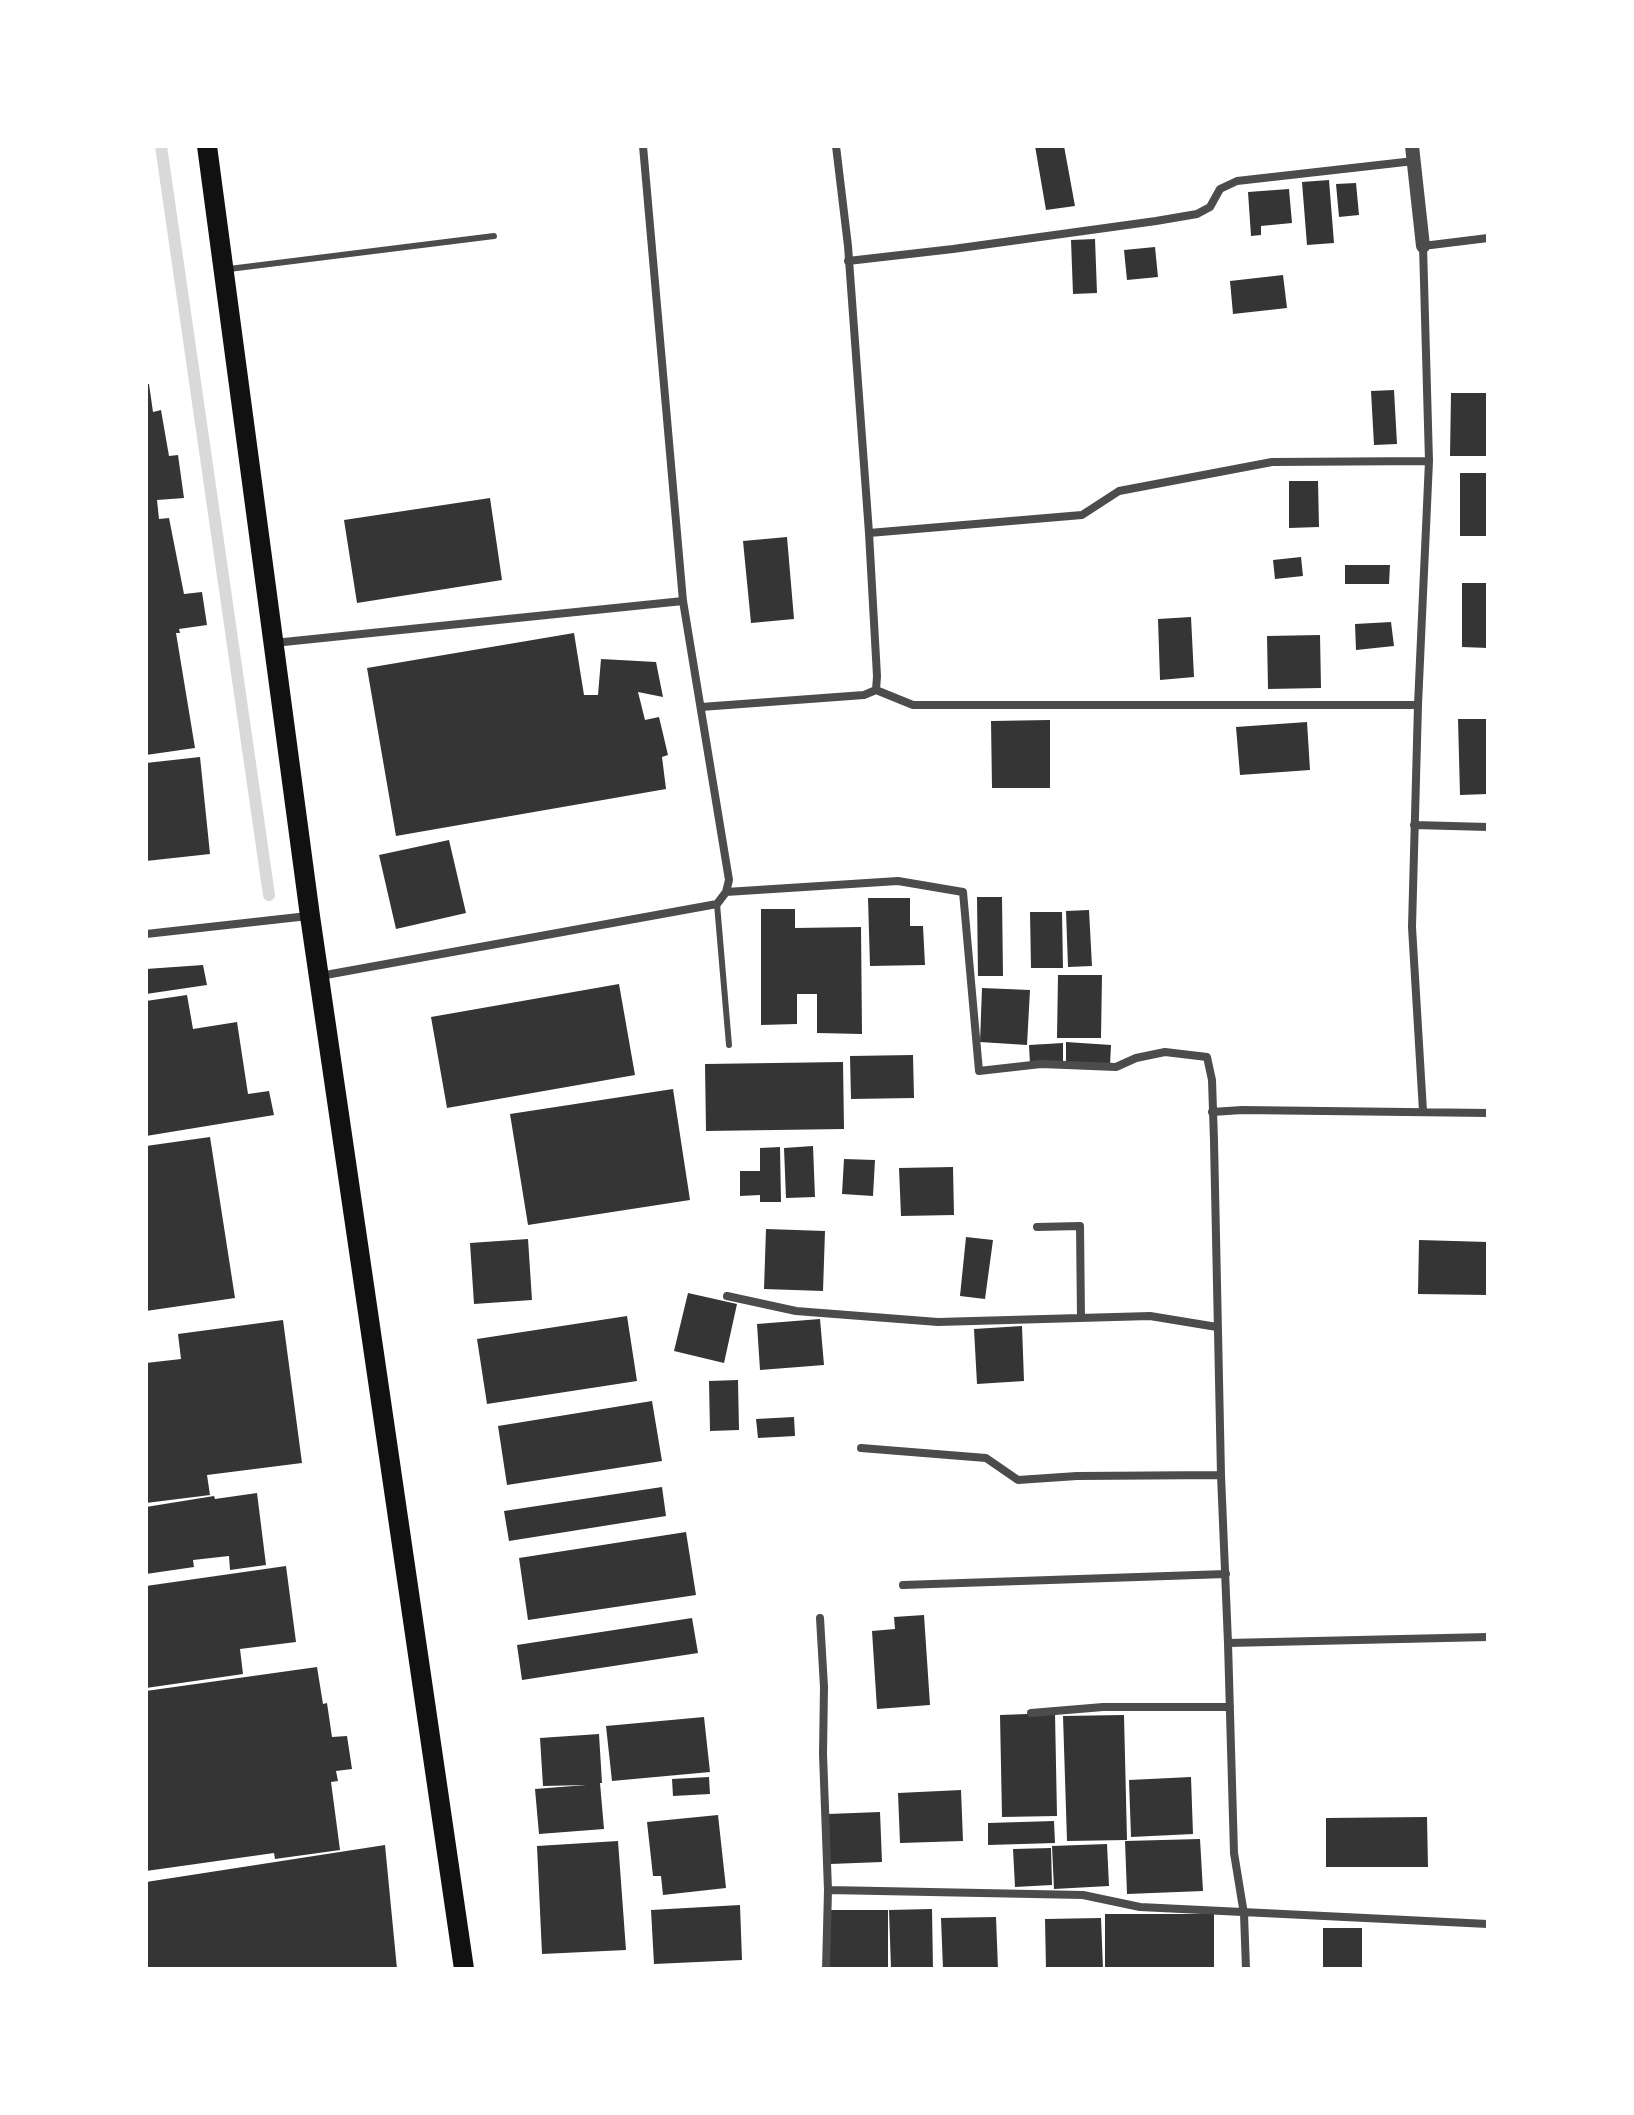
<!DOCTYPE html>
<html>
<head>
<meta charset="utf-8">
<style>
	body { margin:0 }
	#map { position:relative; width:1634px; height:2115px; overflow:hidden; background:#fff; font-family:Poppins,sans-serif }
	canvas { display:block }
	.frame { position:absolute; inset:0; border:148px solid #fff; pointer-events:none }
</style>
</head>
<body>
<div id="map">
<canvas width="1634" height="2115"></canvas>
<div class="frame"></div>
</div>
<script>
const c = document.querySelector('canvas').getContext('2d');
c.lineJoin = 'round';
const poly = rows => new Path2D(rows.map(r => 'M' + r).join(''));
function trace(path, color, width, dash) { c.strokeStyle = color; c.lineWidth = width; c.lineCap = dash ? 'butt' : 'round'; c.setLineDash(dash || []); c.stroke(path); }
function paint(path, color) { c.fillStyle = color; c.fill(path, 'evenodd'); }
const stream = poly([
	[161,146,269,895]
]);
const building = poly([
	[1035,146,1064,146,1075,206,1046,210],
	[1329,180,1334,243,1307,245,1302,182],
	[1356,183,1359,215,1339,217,1336,184],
	[1289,189,1292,223,1261,226,1261,235,1251,236,1248,192],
	[1095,239,1097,293,1073,294,1071,240],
	[1155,247,1158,277,1127,280,1124,250],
	[1283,275,1287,308,1233,314,1230,281],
	[146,384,149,384,153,412,161,410,169,456,178,455,184,498,157,500,159,519,169,518,184,594,202,592,207,625,179,629,180,633,176,633,195,748,146,755],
	[1394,390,1397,444,1374,445,1371,391],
	[1451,393,1488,393,1488,456,1450,456],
	[1460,473,1488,473,1488,536,1460,536],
	[1289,481,1318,481,1319,527,1289,528],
	[490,498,502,580,357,603,344,520],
	[787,537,794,619,751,623,743,541],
	[1301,557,1303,576,1275,579,1273,560],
	[1345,565,1390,565,1389,584,1345,584],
	[1462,583,1488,583,1488,648,1462,647],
	[1191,617,1194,677,1160,680,1158,619],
	[1391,622,1394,646,1356,650,1355,624],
	[574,633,584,695,598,695,601,659,656,662,663,697,638,692,645,720,659,717,668,755,662,757,666,789,396,836,367,668],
	[1320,635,1321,688,1268,689,1267,636],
	[1458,719,1488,719,1488,794,1460,795],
	[1050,720,1050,788,992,788,991,721],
	[1307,722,1310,770,1240,775,1236,727],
	[200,757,210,854,146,861,146,763],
	[449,840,466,913,396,929,379,855],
	[977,897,1002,897,1003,976,978,976],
	[868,898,910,898,910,926,923,926,925,965,870,966],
	[761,909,795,909,795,928,861,927,862,1034,817,1033,817,994,797,994,797,1024,761,1025],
	[1089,910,1092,966,1068,967,1066,911],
	[1030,912,1062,912,1063,968,1031,968],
	[203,965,207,985,146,994,146,969],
	[1058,975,1102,975,1101,1038,1057,1038],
	[619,984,635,1075,447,1108,431,1017],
	[982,988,1030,990,1027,1045,980,1042],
	[187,995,193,1029,237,1022,248,1094,269,1091,274,1115,146,1136,146,1001],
	[1066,1042,1111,1045,1110,1065,1066,1062],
	[1063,1043,1063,1063,1030,1064,1029,1045],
	[913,1055,914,1098,851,1099,850,1056],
	[843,1062,844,1129,706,1131,705,1064],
	[673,1089,690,1200,528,1225,510,1114],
	[210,1137,235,1298,146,1311,146,1146],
	[813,1146,815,1197,786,1198,784,1148],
	[780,1147,781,1202,760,1202,760,1195,740,1196,740,1171,760,1171,760,1148],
	[844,1159,875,1160,873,1196,842,1194],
	[953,1167,954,1215,901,1216,899,1168],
	[766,1229,825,1231,823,1291,764,1289],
	[966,1237,993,1240,985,1299,960,1296],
	[528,1239,532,1300,474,1304,470,1243],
	[1419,1240,1488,1242,1488,1295,1418,1294],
	[688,1293,737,1304,724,1363,674,1351],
	[627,1316,637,1381,487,1404,477,1339],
	[820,1319,824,1365,760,1370,757,1324],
	[283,1320,302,1463,207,1475,210,1495,146,1503,146,1363,181,1359,178,1334],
	[1022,1326,1024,1381,977,1384,974,1329],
	[738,1380,739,1430,710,1431,709,1381],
	[652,1401,662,1461,507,1485,498,1426],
	[794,1417,795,1436,758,1438,756,1419],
	[662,1487,666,1516,509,1541,504,1511],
	[257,1493,266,1565,230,1570,229,1556,193,1560,194,1567,146,1574,146,1507,214,1496,215,1499],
	[686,1532,696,1595,528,1620,519,1558],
	[286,1566,296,1642,240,1649,243,1674,146,1688,146,1586],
	[924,1615,930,1705,877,1709,872,1631,895,1629,894,1617],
	[692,1618,698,1653,522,1680,517,1645],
	[317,1667,323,1704,327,1703,332,1737,347,1736,352,1769,336,1771,338,1781,331,1782,340,1850,275,1859,274,1853,146,1871,146,1691],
	[1055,1713,1057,1816,1002,1817,1000,1715],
	[1124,1715,1127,1840,1067,1841,1063,1716],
	[704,1717,710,1772,612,1781,606,1726],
	[599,1734,602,1783,600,1783,604,1829,539,1834,535,1789,586,1785,543,1786,540,1738],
	[709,1777,710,1794,673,1796,672,1779],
	[1191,1777,1193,1834,1131,1837,1129,1780],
	[961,1790,963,1841,900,1843,898,1793],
	[880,1812,882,1862,830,1864,828,1814],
	[718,1815,726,1888,663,1895,661,1876,653,1876,647,1822],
	[1427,1817,1428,1867,1326,1867,1326,1818],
	[1054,1821,1055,1843,988,1845,988,1823],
	[1200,1839,1203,1891,1127,1894,1125,1841],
	[618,1841,626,1950,542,1954,537,1846],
	[1107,1844,1109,1886,1054,1889,1052,1846],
	[385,1845,397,1969,146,1969,146,1882],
	[1051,1848,1052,1885,1015,1887,1013,1849],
	[740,1905,742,1960,654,1964,651,1910],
	[932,1909,933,1969,891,1969,889,1910],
	[829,1910,888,1910,888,1969,828,1969],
	[1105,1914,1214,1914,1214,1969,1105,1969],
	[996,1917,998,1969,943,1969,941,1918],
	[1101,1918,1103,1969,1046,1969,1045,1919],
	[1323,1928,1362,1928,1362,1969,1323,1969]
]);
const service = poly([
	[229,269,494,236],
	[717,904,729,1045]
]);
const minor = poly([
	[848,261,953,249,1156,221,1197,214,1210,207,1220,189,1237,181,1414,161],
	[869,533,1082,515,1119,491,1272,462,1429,461],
	[274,643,683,601],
	[876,690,913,705,1418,705],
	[701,707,864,695,876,690,877,676,869,533,848,246,836,146],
	[1414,825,1488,827],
	[726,892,898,881,963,892,979,1071,1041,1064,1116,1067,1136,1058,1165,1052,1207,1057,1212,1080,1214,1141,1221,1475,1228,1643,1234,1853,1244,1914,1246,1969],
	[146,934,308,916],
	[320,976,717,904,726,892,729,880,683,601,643,146],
	[1423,1111,1412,927,1418,705,1429,461,1423,246,1488,238],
	[1212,1112,1242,1110,1488,1113],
	[1037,1227,1080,1226,1081,1318],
	[727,1296,796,1311,938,1322,1150,1316,1217,1327],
	[861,1448,986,1458,1018,1480,1077,1476,1221,1475],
	[903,1585,1226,1574],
	[820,1618,824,1687,823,1754,828,1890,826,1969],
	[1228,1643,1488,1637],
	[1031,1713,1103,1707,1230,1707],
	[828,1890,1083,1895,1140,1907,1488,1924]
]);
const tertiary = poly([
	[1412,146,1423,246]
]);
const primary = poly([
	[207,146,310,916,464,1969]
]);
trace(stream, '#d9d9d9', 12);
paint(building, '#353535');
trace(service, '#4c4c4c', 6);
trace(minor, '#4c4c4c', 8);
trace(tertiary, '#4c4c4c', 14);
trace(primary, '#111', 20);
</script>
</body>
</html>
